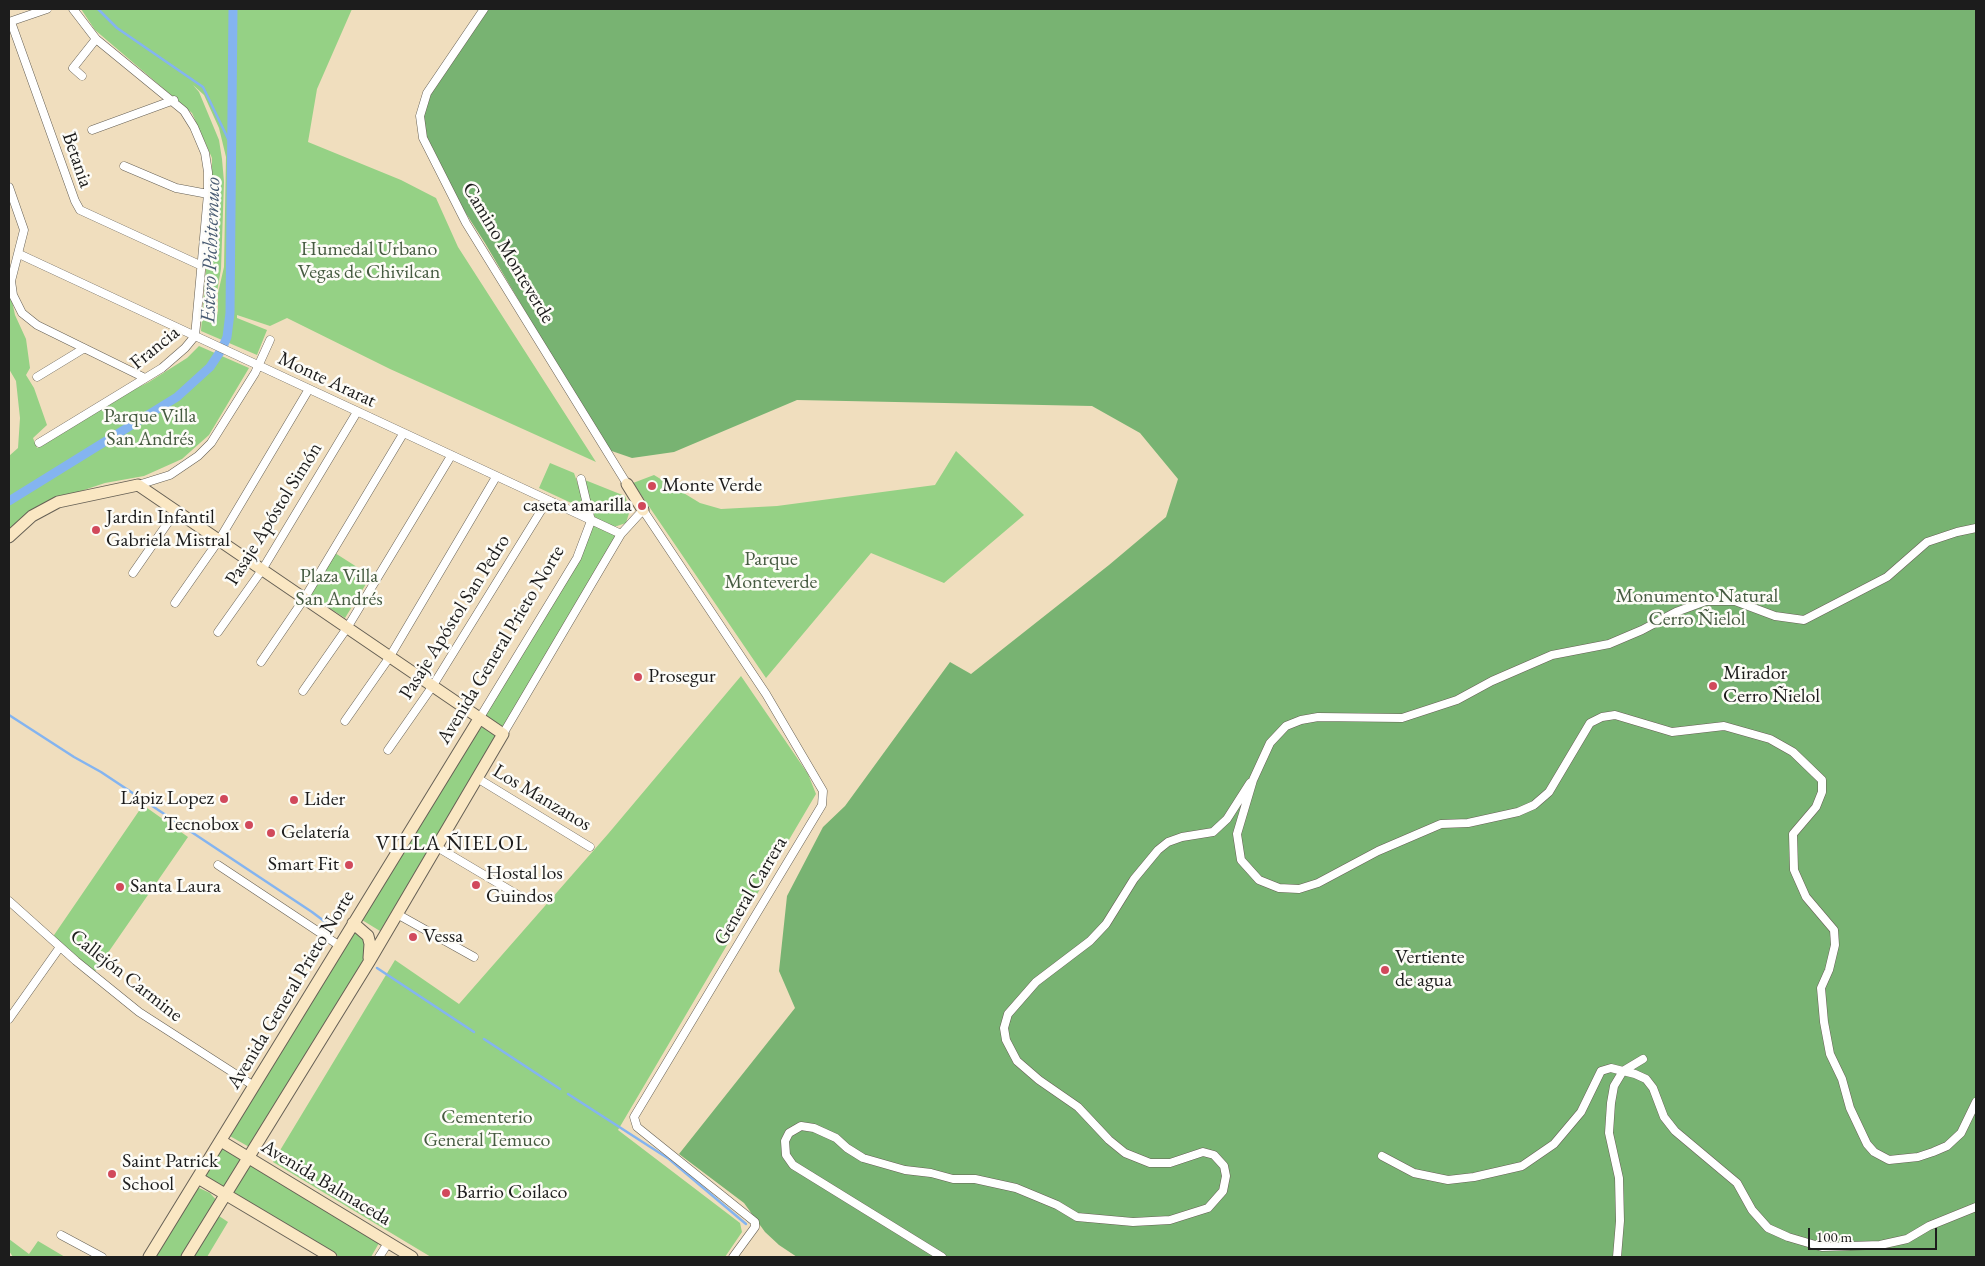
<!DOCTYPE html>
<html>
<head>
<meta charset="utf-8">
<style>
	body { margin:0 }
	#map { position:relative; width:1985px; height:1266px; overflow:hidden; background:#f0debe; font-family:"EB Garamond",serif }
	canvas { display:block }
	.frame { position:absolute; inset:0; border:10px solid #1c1c1c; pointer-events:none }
	.scale { position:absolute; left:1808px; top:1228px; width:129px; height:22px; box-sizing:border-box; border:2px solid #1c1c1c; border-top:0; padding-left:6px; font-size:15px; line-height:18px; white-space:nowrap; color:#1c1c1c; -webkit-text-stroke:4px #fdfcf7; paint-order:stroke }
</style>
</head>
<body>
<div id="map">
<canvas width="1985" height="1266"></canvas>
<div class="frame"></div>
<div class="scale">100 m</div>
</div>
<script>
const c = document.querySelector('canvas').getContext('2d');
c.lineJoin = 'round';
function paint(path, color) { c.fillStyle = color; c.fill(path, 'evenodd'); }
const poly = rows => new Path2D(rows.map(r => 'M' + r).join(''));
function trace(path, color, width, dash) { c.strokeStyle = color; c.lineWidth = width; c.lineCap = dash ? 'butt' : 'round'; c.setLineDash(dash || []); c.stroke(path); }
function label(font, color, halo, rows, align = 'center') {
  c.font = font + ' "EB Garamond",serif'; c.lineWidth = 5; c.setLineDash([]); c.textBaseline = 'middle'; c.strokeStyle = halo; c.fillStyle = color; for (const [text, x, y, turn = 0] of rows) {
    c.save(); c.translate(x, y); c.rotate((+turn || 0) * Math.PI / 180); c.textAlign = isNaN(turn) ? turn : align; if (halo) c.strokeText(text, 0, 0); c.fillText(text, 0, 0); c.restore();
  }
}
const green = poly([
	[81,9,352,9,317,89,308,142,401,180,436,198,458,247,596,462,390,369,287,318,270,326,237,315,237,318,267,330,257,355,201,331,212,193,212,158,192,113,95,30],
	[193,85,204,95,219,128,226,157,224,267,218,293,218,333,218,315,215,303,221,269,224,182,222,159,219,140,199,92],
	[9,287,15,315,26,339,30,368,26,375,34,388,47,425,33,438,37,448,121,396,149,382,187,358,199,346,249,368,209,435,182,459,144,476,105,483,39,505,9,529,9,456,18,448,20,418,16,381,9,369],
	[956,451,1024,515,944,583,871,553,766,678,633,483,654,475,700,503,721,509,777,506,935,485],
	[550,463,574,473,583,499,580,507,539,488],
	[585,480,625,496,630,510,626,523,614,527,597,520,593,514],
	[592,525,617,536,502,730,482,718],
	[335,553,371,576,345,618,309,595],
	[741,676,808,774,816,794,618,1130,740,1223,742,1232,725,1257,431,1257,273,1162,395,960,459,1004,608,834],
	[482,727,490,729,495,735,496,741,380,931,362,920,478,730],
	[143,805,188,837,94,973,52,938],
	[356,929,364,935,368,956,251,1148,228,1135],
	[221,1147,243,1161,226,1189,203,1176],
	[248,1162,379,1243,371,1257,340,1257,229,1194],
	[197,1187,210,1193,218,1202,184,1257,154,1257],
	[216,1214,228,1222,207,1257,191,1257],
	[9,1239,29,1254,38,1241,65,1257,13,1257,9,1251]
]);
const forest = poly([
	[484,9,1976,9,1976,1257,797,1257,779,1245,765,1232,744,1203,679,1154,795,1008,779,971,787,896,823,827,845,806,950,662,971,674,1109,565,1166,517,1178,479,1140,433,1092,406,797,400,674,452,632,458,603,448,582,408,485,243,440,173,422,134,422,107]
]);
const stream = poly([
	[98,9,117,28,203,87,232,147],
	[9,715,74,757,101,772,312,912,332,927],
	[377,968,474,1032],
	[484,1039,560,1089],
	[568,1094,669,1159,746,1224]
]);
const canal = poly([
	[9,501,177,397,210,367,222,349,227,337,230,313,233,9]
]);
const street = poly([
	[484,9,427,93,420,116,423,138,466,223,627,484],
	[9,22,47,9],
	[11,22,75,201,80,210,202,266],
	[82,76,73,68,96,39],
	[92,130,174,100],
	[124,166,176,188,208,194],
	[9,187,24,230,11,281,13,295,22,313,37,325,145,378],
	[19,254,621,534],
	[37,377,83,349],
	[39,443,162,368,185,348,195,336,208,194,208,172,205,153,194,127,184,111,96,39,73,9],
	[138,485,170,475,198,456,211,443,255,373,270,340],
	[1976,528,1957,532,1927,542,1887,577,1804,620,1775,616,1735,601,1706,601,1676,612,1642,630,1609,644,1552,655,1492,681,1457,700,1402,718,1318,717,1301,720,1286,726,1270,743,1253,780,1237,834,1241,860,1259,880,1279,888,1299,889,1318,883,1378,851,1441,824,1468,823,1518,812,1534,805,1549,792,1590,723,1602,717,1615,715,1672,732,1724,726,1770,739,1793,752,1822,780,1822,792,1816,807,1793,834,1794,870,1806,897,1834,930,1835,945,1829,970,1821,988,1824,1022,1830,1054,1842,1079,1850,1108,1867,1144,1874,1152,1889,1160,1918,1157,1933,1152,1947,1146,1961,1133,1976,1102],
	[133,573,176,511],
	[175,603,219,540,309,389],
	[218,632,262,570,357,412],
	[261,662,304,599,403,434],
	[303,691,347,628,451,456],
	[479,719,577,558,591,521,581,479],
	[345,721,389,658,496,477],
	[503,734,621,534,643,510,766,694,823,791,822,805,634,1117,637,1127,755,1222,755,1227,733,1257],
	[388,750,432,687,547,501],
	[477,778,590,847],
	[437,847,523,898],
	[218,865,340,946],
	[9,901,76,961,139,1012,254,1086],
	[397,914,474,957],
	[9,1019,60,947],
	[1382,1156,1414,1173,1448,1180,1474,1177,1522,1166,1554,1144,1581,1112,1601,1071,1611,1068,1635,1074,1646,1079,1653,1088,1664,1117,1675,1131,1737,1183,1752,1210,1768,1228,1788,1237,1822,1247,1880,1245,1907,1239,1929,1226,1976,1207],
	[61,1235,102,1257],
	[379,1257,388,1243],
	[942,1257,793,1165,786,1155,785,1141,789,1133,801,1126,814,1128,836,1138,847,1148,863,1158,905,1170,931,1173,953,1179,975,1179,1016,1188,1057,1205,1077,1217,1133,1222,1170,1220,1208,1208,1223,1191,1226,1176,1224,1166,1214,1155,1203,1152,1170,1163,1150,1163,1125,1153,1109,1140,1078,1107,1039,1080,1017,1061,1006,1040,1004,1028,1008,1014,1036,982,1090,941,1106,924,1134,879,1158,850,1168,842,1182,837,1213,832,1227,819,1250,783],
	[1617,1257,1620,1221,1619,1178,1609,1133,1611,1103,1614,1086,1623,1071,1643,1059]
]);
const secondary = poly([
	[627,484,643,510],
	[9,537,32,516,58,502,138,485,503,734,369,962,187,1257],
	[353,923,368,936,370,944,369,958],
	[221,1141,412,1257],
	[198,1178,331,1257],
	[149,1257,479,719]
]);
const markers = [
	[652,486,5,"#d1495b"],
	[642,506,5,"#d1495b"],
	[96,530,5,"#d1495b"],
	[638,677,5,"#d1495b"],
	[1713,686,5,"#d1495b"],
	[224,799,5,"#d1495b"],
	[294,800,5,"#d1495b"],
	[249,825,5,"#d1495b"],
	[271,833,5,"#d1495b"],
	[349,865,5,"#d1495b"],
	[476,885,5,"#d1495b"],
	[120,887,5,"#d1495b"],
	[413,937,5,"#d1495b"],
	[1385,970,5,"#d1495b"],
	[112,1174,5,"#d1495b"],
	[446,1193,5,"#d1495b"]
];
const streetNames = [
	["Betania",77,160,71],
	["Camino Monteverde",508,253,59],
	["Francia",155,348,-39],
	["Monte Ararat",327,380,25],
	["Pasaje Apóstol Simón",274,514,-58],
	["Pasaje Apóstol San Pedro",455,617,-58],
	["Avenida General Prieto Norte",501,645,-59],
	["Los Manzanos",542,798,31],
	["General Carrera",751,891,-59],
	["Callejón Carmine",126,976,38],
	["Avenida General Prieto Norte",291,990,-59],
	["Avenida Balmaceda",326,1183,31]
];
const parkNames = [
	["Humedal Urbano",369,250],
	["Vegas de Chivilcan",369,273],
	["Parque Villa",150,417],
	["San Andrés",150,440],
	["Parque",771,560],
	["Monteverde",771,583],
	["Plaza Villa",339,577],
	["San Andrés",339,600],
	["Monumento Natural",1697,597],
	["Cerro Ñielol",1697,620],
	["Cementerio",487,1118],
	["General Temuco",487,1141]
];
const poiNames = [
	["Monte Verde",662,486],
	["caseta amarilla",632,506,"right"],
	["Jardin Infantil",106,518],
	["Gabriela Mistral",106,541],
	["Mirador",1723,674],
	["Cerro Ñielol",1723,697],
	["Prosegur",648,677],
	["Lápiz Lopez",214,799,"right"],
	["Lider",304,800],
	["Tecnobox",239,825,"right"],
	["Gelatería",281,833],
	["Smart Fit",339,865,"right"],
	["Hostal los",486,874],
	["Guindos",486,897],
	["Santa Laura",130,887],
	["Vessa",423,937],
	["Vertiente",1395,958],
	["de agua",1395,981],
	["Saint Patrick",122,1162],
	["School",122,1185],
	["Barrio Coilaco",456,1193]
];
const waterNames = [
	["Estero Pichitemuco",211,250,-88]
];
const neighbourhoodNames = [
	["VILLA ÑIELOL",452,844]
];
paint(green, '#95d185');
paint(forest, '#78b372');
trace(stream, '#84b4f0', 2.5);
trace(canal, '#84b4f0', 9);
trace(street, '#666055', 9);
trace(secondary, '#666055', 13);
trace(street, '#fff', 8);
trace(secondary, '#fae7c3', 11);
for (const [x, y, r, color] of markers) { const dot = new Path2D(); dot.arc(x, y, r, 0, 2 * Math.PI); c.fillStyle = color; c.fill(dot); trace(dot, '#fdfcf7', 2); }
label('20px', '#1c1c1c', '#fdfcf7', streetNames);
label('20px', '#465b41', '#fdfcf7', parkNames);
label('20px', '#1c1c1c', '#fdfcf7', poiNames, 'left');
label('italic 21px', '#465971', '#fdfcf7', waterNames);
c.letterSpacing = '1px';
label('21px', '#1c1c1c', '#fdfcf7', neighbourhoodNames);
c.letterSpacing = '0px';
</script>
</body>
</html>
